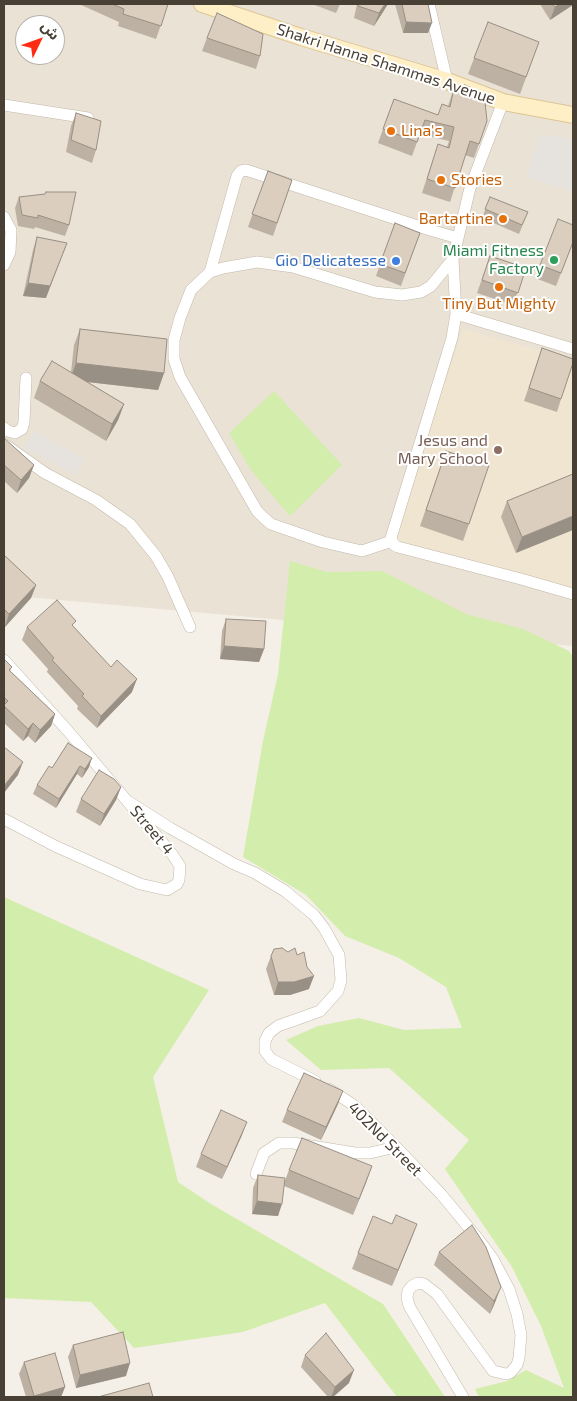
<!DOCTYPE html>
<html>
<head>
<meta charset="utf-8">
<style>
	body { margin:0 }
	#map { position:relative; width:577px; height:1401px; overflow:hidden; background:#f5f0e7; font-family:"Exo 2","Noto Sans Arabic",sans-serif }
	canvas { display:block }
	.frame { position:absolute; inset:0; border:5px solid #494035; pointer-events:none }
	.north { position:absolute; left:15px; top:15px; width:50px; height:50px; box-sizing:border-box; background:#fff; border:1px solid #b6b3ae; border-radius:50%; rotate:48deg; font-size:14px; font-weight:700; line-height:20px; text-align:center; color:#494035 }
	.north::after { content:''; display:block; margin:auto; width:18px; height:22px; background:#ff2c14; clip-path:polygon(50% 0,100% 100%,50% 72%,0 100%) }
</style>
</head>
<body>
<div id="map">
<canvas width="577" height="1401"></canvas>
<div class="frame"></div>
<div class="north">ش</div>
</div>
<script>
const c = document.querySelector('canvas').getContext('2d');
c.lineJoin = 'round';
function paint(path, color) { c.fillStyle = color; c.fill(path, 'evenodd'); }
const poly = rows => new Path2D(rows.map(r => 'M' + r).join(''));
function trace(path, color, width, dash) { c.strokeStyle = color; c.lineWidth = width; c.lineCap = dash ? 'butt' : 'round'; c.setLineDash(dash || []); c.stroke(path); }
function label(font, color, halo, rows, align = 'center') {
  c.font = font + ' "Exo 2",sans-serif'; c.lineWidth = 4; c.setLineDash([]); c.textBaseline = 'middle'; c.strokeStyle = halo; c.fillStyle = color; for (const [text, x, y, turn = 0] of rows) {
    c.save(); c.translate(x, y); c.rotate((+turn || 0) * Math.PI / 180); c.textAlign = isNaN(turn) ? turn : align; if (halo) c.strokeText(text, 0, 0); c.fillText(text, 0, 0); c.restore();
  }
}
const residential = poly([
	[4,4,573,4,573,646,4,595],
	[25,25,55,25,55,55,25,55]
]);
const education = poly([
	[463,329,573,360,573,589,393,539]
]);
const green = poly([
	[274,391,342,465,290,516,250,469,229,433],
	[290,561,327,572,382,571,466,614,523,629,569,651,573,657,573,1397,479,1397,475,1389,507,1381,526,1370,564,1388,541,1326,512,1267,445,1169,469,1140,389,1068,321,1070,286,1040,318,1026,359,1018,404,1030,462,1028,446,987,399,958,345,936,306,895,243,857,263,741,278,674],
	[4,897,209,990,153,1077,178,1182,211,1204,383,1304,445,1397,397,1397,325,1303,243,1332,134,1348,91,1302,4,1298]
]);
const parking = poly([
	[539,134,573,139,573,191,527,178],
	[34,431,85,459,76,475,24,448]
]);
const street = poly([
	[429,4,447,81],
	[503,102,470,188,453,259,456,314,452,338,391,538,394,545,398,547,521,579,573,594],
	[4,105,88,118],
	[4,217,11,230,10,252,4,265],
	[210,272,237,176,241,171,246,170,430,230,458,238],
	[456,314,573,349],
	[4,428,8,431,15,433,22,429,24,422,26,378],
	[4,444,45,473,96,500,130,524,156,556,168,577,190,627],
	[392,541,362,551,323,542,271,524,264,518,257,511,180,377,174,359,174,340,180,318,191,290,210,272,223,268,257,262,293,267,375,292,402,295,421,292,431,286,453,259],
	[4,660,68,731,172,854,180,866,179,880,177,884,167,890,140,884,55,846,4,819],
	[129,802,170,828,234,864,255,873,285,891,314,915,324,928,339,955,341,980,338,991,320,1011,278,1026,269,1033,265,1041,265,1051,271,1059,315,1081],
	[329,1089,352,1104,360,1111,396,1147,441,1194,479,1240,493,1259,509,1289,517,1314,521,1335,519,1358,517,1365,510,1373,506,1374,493,1371,437,1294,424,1284,418,1283,412,1286,408,1291,407,1297,409,1306,463,1397],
	[256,1174,264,1153,279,1143,293,1143,355,1153,370,1153,396,1147]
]);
const secondary = poly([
	[202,4,301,37,447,81,503,102,573,115]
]);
const wall = poly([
	[79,4,168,4,156,39,118,26,119,22],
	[312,4,340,4,336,13],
	[357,4,388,4,374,26,354,18],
	[395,4,428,4,428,33,403,33],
	[540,4,573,4,550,20],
	[488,22,539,42,520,94,468,74],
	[207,38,260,56,256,69,202,51],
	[454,88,487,121,474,158,465,155,450,202,422,193,438,144,447,147,449,141,420,134,412,156,378,143,394,99,438,115,442,104,448,106],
	[76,113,96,150,92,163,66,152,71,126],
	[268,171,292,180,273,236,248,227],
	[46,192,69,225,65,236,35,227,34,229,18,226,15,208,19,197,45,194],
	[490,197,528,212,519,234,482,218],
	[395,223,420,233,401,286,376,276],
	[37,237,46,298,23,296,33,250],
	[573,242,556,286,535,278,540,265],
	[490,256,526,268,513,305,477,293],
	[80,329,164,373,158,390,87,382,124,404,118,420,106,441,34,398,40,381,71,372,74,345],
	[542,348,561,399,557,412,524,401],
	[4,438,34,465,29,478,17,493,4,481],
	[446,451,469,524,463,541,420,526],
	[573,474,516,553,501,517,507,501],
	[4,555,36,585,31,598,5,627,4,626],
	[226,619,264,649,259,662,220,659,222,631],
	[27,627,74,627,132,692,97,728,77,709,78,706,47,672,48,669,22,640],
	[4,659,12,667,10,671,55,714,51,726,35,743,28,736,23,741,4,723],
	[68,743,89,767,82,778,77,774,56,808,33,794,37,785,52,768],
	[121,787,116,800,100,826,76,812,81,799],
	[288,952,297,955,309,989,290,995,274,995,266,969,271,956],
	[338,1104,321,1140,282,1122,287,1110],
	[242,1135,222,1179,196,1167,201,1154],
	[372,1166,353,1215,284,1186,278,1216,252,1214,253,1188,258,1175,284,1183,289,1170],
	[392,1224,417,1224,392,1286,352,1269,358,1253],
	[439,1252,496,1300,490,1314,434,1265],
	[73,1345,126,1376,76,1388,68,1357],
	[305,1355,349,1383,333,1397,328,1397,301,1367],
	[24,1362,65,1387,61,1397,26,1397,19,1374]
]);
const shadedWall = poly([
	[385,4,388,4,374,26,379,13],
	[560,4,573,4,573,5,550,20,555,7],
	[406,22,432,23,428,33,403,33],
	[67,243,46,298,23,296,28,283],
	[76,363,164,373,158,390,70,380],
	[124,404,118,420,106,441,112,424],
	[34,465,29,478,17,493,21,480],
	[573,516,573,530,516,553,522,537],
	[36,585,31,598,5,627,9,614],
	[224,646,264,649,259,662,220,659],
	[137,679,132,692,97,728,101,716],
	[55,714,51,726,35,743,40,730],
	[33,723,28,736,23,741,28,729],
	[92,758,89,767,82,778,85,769],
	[23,762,18,775,4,793,4,786],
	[80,766,77,774,56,808,59,799],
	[121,787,116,800,100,826,104,814],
	[314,976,309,989,290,995,274,995,278,982],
	[343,1091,338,1104,321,1140,326,1127],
	[247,1122,242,1135,222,1179,227,1167],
	[372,1166,366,1183,353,1215,359,1199],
	[257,1201,282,1204,278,1216,252,1214],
	[417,1224,411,1240,392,1286,398,1270],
	[501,1287,496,1300,490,1314,494,1301],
	[130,1363,126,1376,76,1388,80,1375],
	[354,1370,349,1383,333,1397,331,1397,335,1387],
	[65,1387,61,1397,34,1397,34,1396]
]);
const building = poly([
	[112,4,168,4,161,26,123,14,124,9,112,4],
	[359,4,385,4,379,13,358,6,359,4],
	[402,4,428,4,432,23,406,22,402,4],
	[552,4,560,4,555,7,552,4],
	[217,13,263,34,260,56,207,38,217,13],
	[488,22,539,42,526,77,474,58,488,22],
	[465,85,476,90,485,102,487,121,479,144,470,141,455,188,427,179,438,144,449,148,454,127,425,120,417,142,383,129,394,99,438,115,442,104,450,107,454,88,465,85],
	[76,113,101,121,96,150,71,140,76,113],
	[268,171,292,180,277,223,252,214,268,171],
	[46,192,76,192,69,225,38,215,38,218,22,215,19,197,45,194,46,192],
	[490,197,528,212,522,225,485,209,490,197],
	[558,219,573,225,573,242,561,273,540,265,558,219],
	[395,223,420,233,405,273,380,264,395,223],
	[37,237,67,243,50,286,28,283,37,237],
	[490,256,526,268,518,293,482,280,490,256],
	[80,329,167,339,164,373,76,363,80,329],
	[542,348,573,359,573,363,561,399,529,388,542,348],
	[52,361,124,404,112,424,40,381,52,361],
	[4,438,34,465,21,480,4,465,4,438],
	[446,451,489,465,469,524,426,510,446,451],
	[573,474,573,516,522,537,507,501,573,474],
	[4,555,36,585,9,614,4,609,4,555],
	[57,600,76,621,72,625,111,667,117,660,137,679,101,716,82,696,84,694,52,660,54,658,27,627,57,600],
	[226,619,266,621,264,649,224,646,226,619],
	[4,659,12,667,9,670,55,714,40,730,33,723,28,729,4,706,4,705,8,701,4,697,5,695,4,694,4,659],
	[68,743,92,758,85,769,80,766,59,799,37,785,49,766,52,768,68,743],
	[4,747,23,762,4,786,4,747],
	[99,770,114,779,121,787,104,814,81,799,99,770],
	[282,948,288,952,295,948,297,955,304,952,307,967,314,976,294,982,278,982,271,956,274,949,282,948],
	[304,1073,343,1091,326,1127,287,1110,304,1073],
	[221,1110,247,1122,227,1167,201,1154,221,1110],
	[302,1138,372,1166,359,1199,289,1170,302,1138],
	[258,1175,285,1178,282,1204,257,1201,258,1175],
	[396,1215,417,1224,398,1270,358,1253,373,1216,392,1224,396,1215],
	[472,1225,486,1247,501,1287,494,1301,439,1252,472,1225],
	[123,1332,130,1363,80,1375,73,1345,123,1332],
	[326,1333,354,1370,335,1387,305,1355,326,1333],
	[55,1353,65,1387,34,1396,24,1362,55,1353],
	[149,1383,153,1397,98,1397,149,1383]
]);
const markers = [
	[391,131,5,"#e8710a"],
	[441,180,5,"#e8710a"],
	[503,219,5,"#e8710a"],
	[554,260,5,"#2e9e5b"],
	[396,261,5,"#3f7fe0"],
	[499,287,5,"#e8710a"],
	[498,450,5,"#8d6e63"]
];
const streetNames = [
	["Shakri Hanna Shammas Avenue",386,64,18],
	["Street 4",152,830,50],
	["402Nd Street",385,1139,45]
];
const foodNames = [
	["Lina's",401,131],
	["Stories",451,180],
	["Bartartine",493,219,"right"],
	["Tiny But Mighty",499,304,"center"]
];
const leisureNames = [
	["Miami Fitness",544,251],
	["Factory",544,269]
];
const shopNames = [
	["Gio Delicatesse",386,261]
];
const educationNames = [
	["Jesus and",488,441],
	["Mary School",488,459]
];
paint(residential, '#eae2d5');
paint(education, '#f0e5d0');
paint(green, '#d3edac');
paint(parking, '#e6e3df');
trace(street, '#c2b8a9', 12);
trace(secondary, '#ddc594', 18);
trace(street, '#fff', 11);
trace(secondary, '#ffefc7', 16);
paint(wall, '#bcb1a3');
paint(shadedWall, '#999085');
paint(building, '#dbcebe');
trace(building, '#999085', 1);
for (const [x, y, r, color] of markers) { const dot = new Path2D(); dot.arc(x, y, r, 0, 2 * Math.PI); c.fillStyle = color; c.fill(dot); trace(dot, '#fff', 2); }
label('16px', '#494035', '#fff', streetNames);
label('16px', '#c56008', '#fff', foodNames, 'left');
label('16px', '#27864d', '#fff', leisureNames, 'right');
label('16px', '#366cbe', '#fff', shopNames, 'right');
label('16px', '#785e54', '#fff', educationNames, 'right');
</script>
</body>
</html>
